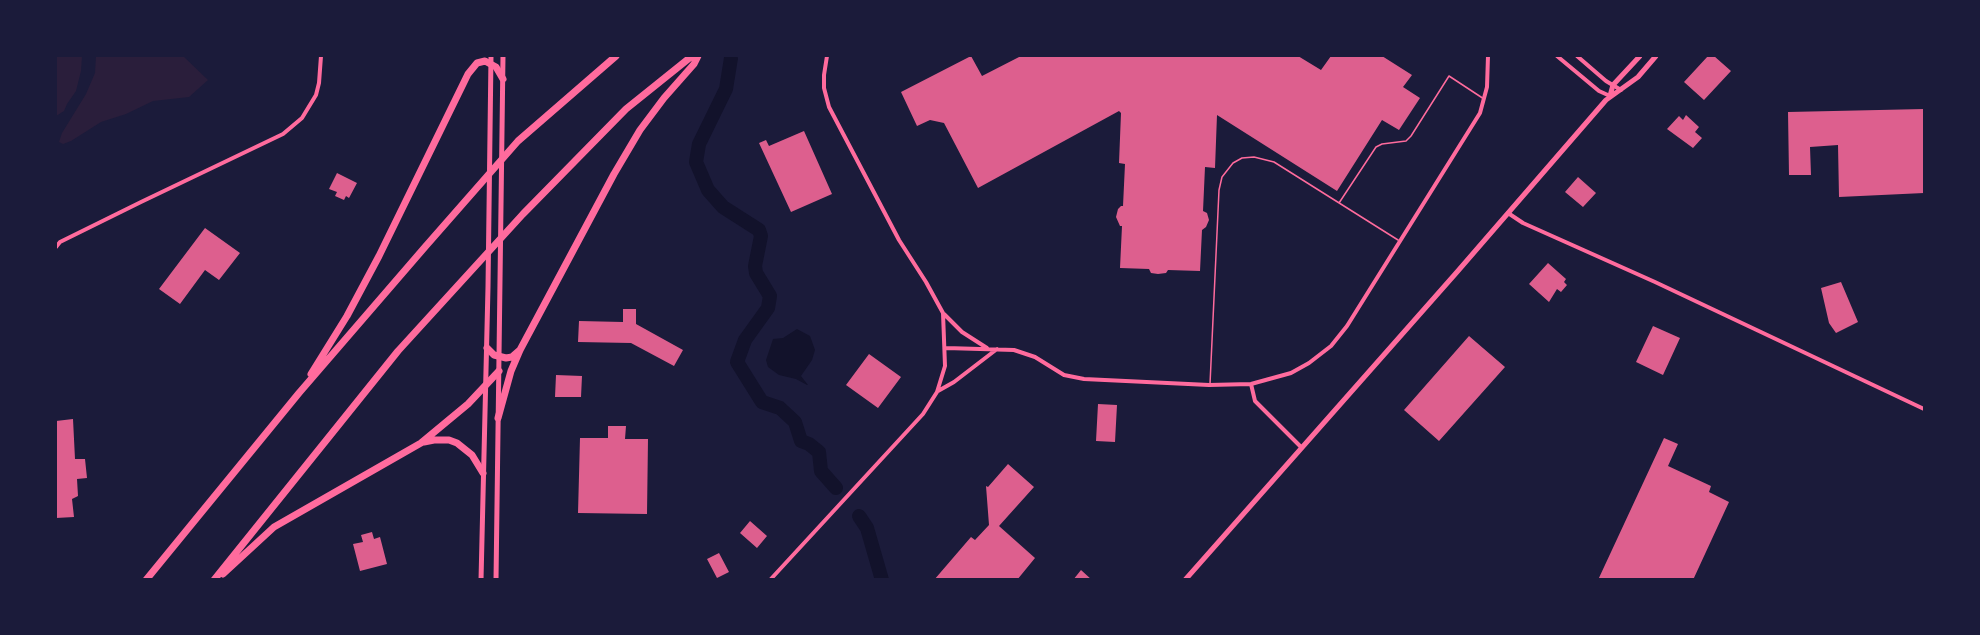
<!DOCTYPE html>
<html>
<head>
<meta charset="utf-8">
<style>
	body { margin:0 }
	#map { position:relative; width:1980px; height:635px; overflow:hidden; background:#1b1b3a; font-family:"Times New Roman",serif }
	canvas { display:block }
	.frame { position:absolute; inset:0; border:57px solid #1b1b3a; pointer-events:none }
</style>
</head>
<body>
<div id="map">
<canvas width="1980" height="635"></canvas>
<div class="frame"></div>
</div>
<script>
const c = document.querySelector('canvas').getContext('2d');
c.lineJoin = 'round';
function paint(path, color) { c.fillStyle = color; c.fill(path, 'evenodd'); }
const poly = rows => new Path2D(rows.map(r => 'M' + r).join(''));
function trace(path, color, width, dash) { c.strokeStyle = color; c.lineWidth = width; c.lineCap = dash ? 'butt' : 'round'; c.setLineDash(dash || []); c.stroke(path); }
const green = poly([
	[56,56,82,56,81,71,76,91,67,104,64,111,56,116],
	[96,56,183,56,208,80,189,97,153,101,126,114,101,122,71,141,63,144,59,142,62,133,86,94,95,73]
]);
const water = poly([
	[797,329,810,336,815,350,812,360,801,376,808,385,807,385,796,379,779,375,768,367,766,360,773,339,783,338]
]);
const river = poly([
	[731,58,726,89,699,144,696,162,708,190,723,207,759,230,761,236,755,266,756,273,770,296,768,308,745,340,737,362,762,402,780,408,795,422,801,441,809,444,819,452,821,471,836,488],
	[859,516,867,528,882,580]
]);
const building = poly([
	[971,56,982,76,1021,56,1298,56,1321,70,1331,56,1382,56,1412,75,1403,87,1420,98,1399,130,1382,120,1337,191,1217,115,1215,168,1205,167,1203,211,1207,213,1209,220,1206,227,1202,230,1200,271,1168,270,1166,273,1158,274,1151,273,1149,269,1120,268,1122,226,1120,226,1116,217,1118,209,1121,206,1123,206,1125,164,1119,163,1121,113,1119,111,978,188,944,123,930,120,917,126,901,92],
	[1708,56,1714,56,1731,71,1704,100,1684,82],
	[1924,109,1924,193,1839,197,1838,145,1810,147,1811,175,1789,175,1788,112],
	[1686,115,1699,127,1695,132,1702,138,1693,148,1667,129,1679,116,1683,120],
	[804,131,832,194,791,212,759,143,766,140,769,146],
	[337,173,357,183,349,198,346,196,344,200,335,196,337,192,329,189],
	[1578,177,1596,193,1583,207,1565,192],
	[205,228,240,253,219,280,205,270,180,304,159,289],
	[1548,263,1566,279,1564,282,1567,285,1561,292,1557,289,1549,302,1529,284],
	[1841,282,1858,322,1836,333,1829,323,1821,288],
	[623,309,636,309,636,324,683,350,674,366,631,343,578,342,579,321,623,322],
	[1653,326,1680,338,1663,375,1636,362],
	[1469,336,1505,367,1439,441,1404,410],
	[869,354,901,377,878,408,846,385],
	[556,375,582,376,581,397,555,397],
	[1098,404,1117,405,1115,442,1096,441],
	[73,419,75,459,85,459,87,478,77,479,78,496,72,499,74,517,56,518,56,421],
	[608,426,626,426,625,439,648,439,647,514,578,513,580,438,608,438],
	[1664,438,1678,444,1668,466,1711,486,1709,492,1729,502,1693,580,1598,580],
	[1008,464,1034,487,999,526,1035,558,1017,580,934,580,971,537,975,540,989,525,986,486,988,487],
	[750,521,767,536,757,548,740,533],
	[372,532,374,539,380,537,387,564,360,571,353,544,363,542,361,535],
	[719,553,729,572,717,578,707,559],
	[1081,570,1092,580,1073,580]
]);
const service = poly([
	[1339,203,1376,147,1382,144,1406,141,1411,136,1449,76,1484,99],
	[1210,384,1219,190,1222,177,1233,163,1242,158,1254,157,1274,162,1398,240]
]);
const minor = poly([
	[1557,56,1599,91,1610,96],
	[1577,56,1606,81,1621,90],
	[1508,213,1523,223,1655,282,1924,409],
	[56,247,60,242,141,202,283,134,302,118,316,95,319,83,321,56],
	[944,314,962,332,987,348],
	[946,348,1014,350,1035,357,1064,375,1084,379,1209,385,1251,384,1291,373,1309,363,1331,346,1347,326,1480,113,1487,87,1488,56],
	[1251,384,1255,401,1301,447],
	[938,391,954,382,997,349],
	[770,580,923,414,937,392,945,366,943,313,926,282,899,240,829,107,824,88,824,75,827,56]
]);
const secondary = poly([
	[1610,96,1613,85,1640,56],
	[481,580,488,287,491,56],
	[496,580,503,56],
	[1185,580,1457,272,1606,100,1638,77,1656,56]
]);
const motorway = poly([
	[487,348,494,355,506,358,512,357,520,350],
	[311,374,347,316,379,256,468,74,477,63,485,61,496,67,503,79],
	[498,418,511,371,520,350,614,174,640,130,664,98,694,64,698,56],
	[424,442,434,440,449,440,457,443,472,455,483,473],
	[223,574,274,527,421,443,468,404,499,371],
	[146,580,299,393,425,247,518,141,616,56],
	[214,580,398,351,523,214,626,109,692,56]
]);
paint(green, '#2a1e3b');
paint(water, '#12122b');
trace(river, '#12122b', 14);
paint(building, '#dd5f8e');
trace(service, '#ff6b9d', 1.5);
trace(minor, '#ff6b9d', 4);
trace(secondary, '#ff6b9d', 5);
trace(motorway, '#ff6b9d', 7);
</script>
</body>
</html>
